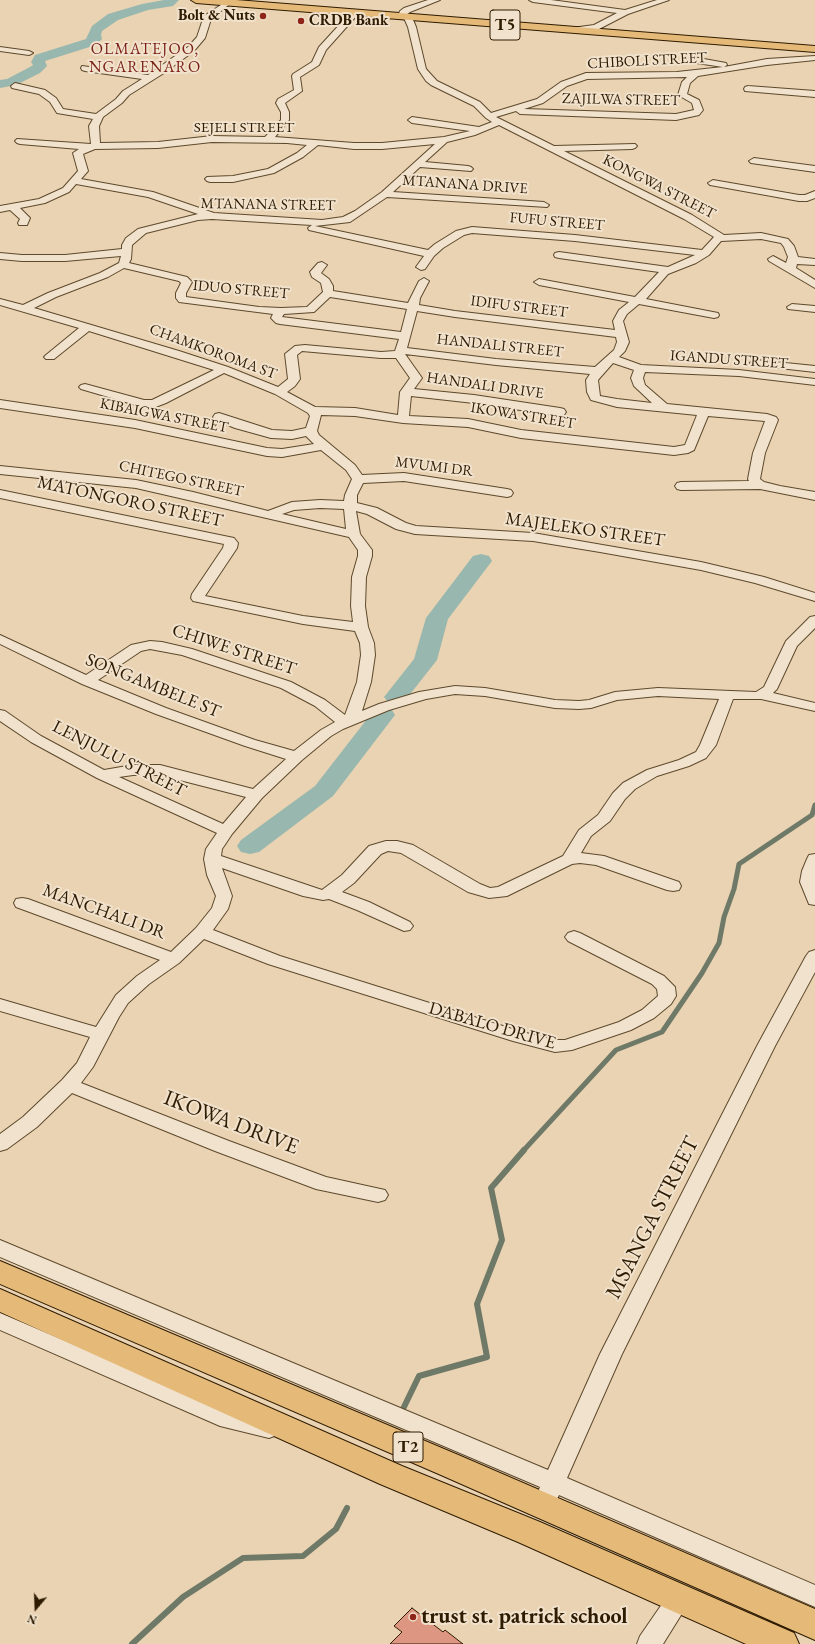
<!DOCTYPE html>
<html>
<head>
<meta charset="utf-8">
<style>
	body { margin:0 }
	#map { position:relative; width:815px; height:1644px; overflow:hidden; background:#ead3b2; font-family:"EB Garamond",serif }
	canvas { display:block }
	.north { position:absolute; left:16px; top:1588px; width:40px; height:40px; -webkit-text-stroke:3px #f1e2cd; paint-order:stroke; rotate:199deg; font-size:11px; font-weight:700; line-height:16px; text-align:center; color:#2e1b00 }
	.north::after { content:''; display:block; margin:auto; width:14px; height:18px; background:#2e1b00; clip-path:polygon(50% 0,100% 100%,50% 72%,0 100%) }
</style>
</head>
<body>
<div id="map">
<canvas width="815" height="1644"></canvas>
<div class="north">N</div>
</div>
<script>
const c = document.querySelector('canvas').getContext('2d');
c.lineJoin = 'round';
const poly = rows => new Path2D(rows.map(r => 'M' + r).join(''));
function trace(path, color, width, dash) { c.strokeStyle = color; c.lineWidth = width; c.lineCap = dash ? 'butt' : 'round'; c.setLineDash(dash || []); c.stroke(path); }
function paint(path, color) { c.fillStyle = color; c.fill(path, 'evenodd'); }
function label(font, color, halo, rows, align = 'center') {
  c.font = font + ' "EB Garamond",serif'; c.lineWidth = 4; c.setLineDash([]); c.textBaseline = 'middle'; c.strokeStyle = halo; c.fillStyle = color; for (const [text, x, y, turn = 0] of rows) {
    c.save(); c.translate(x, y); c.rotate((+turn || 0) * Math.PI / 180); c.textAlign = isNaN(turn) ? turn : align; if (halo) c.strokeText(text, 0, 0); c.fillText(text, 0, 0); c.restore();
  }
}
const streamFar1 = poly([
	[523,1151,616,1050,662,1032,702,973,719,943,724,917,734,889,739,864,812,815,815,805]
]);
const stream = poly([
	[402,1411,419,1376,487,1357,477,1304,502,1240,491,1188,524,1150],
	[132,1644,183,1597,243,1558,303,1556,336,1529,347,1508]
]);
const river = poly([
	[164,0,179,0,173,6,148,10,118,20,102,31,101,35,102,39,96,45,45,61,47,66,40,73,16,85,0,88,0,80,7,79,30,67,33,65,31,62,35,55,86,39,92,26,108,14,142,4,164,0],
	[481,554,489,556,492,561,448,619,437,660,404,702,396,704,388,702,384,697,414,659,426,618,473,556,481,554],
	[383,708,392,710,395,715,333,796,259,852,250,854,241,852,237,846,241,840,315,786,374,710,383,708]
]);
const building = poly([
	[412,1608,443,1632,445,1630,463,1644,390,1644,402,1632,394,1626,412,1608]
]);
const minor = poly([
	[428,0,440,0,410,12,406,15,411,15,416,27,426,69,437,81,480,102,491,113,537,99,561,82,586,73,677,72,723,67,690,62,689,60,690,58,693,57,726,63,727,65,724,67,767,59,815,56,815,60,767,65,698,76,690,83,687,94,699,100,703,110,699,115,676,120,520,114,516,111,496,117,554,146,635,144,637,146,635,148,632,149,564,151,692,215,724,235,761,233,788,239,794,246,798,257,815,259,815,265,797,264,796,268,815,280,815,288,769,261,768,259,773,256,786,263,788,257,784,247,781,243,761,239,721,241,709,255,696,263,668,274,646,299,718,313,719,315,718,317,714,318,639,304,627,314,623,321,629,342,625,351,619,357,641,365,739,370,815,379,815,385,739,376,645,372,643,378,645,385,667,404,767,414,776,417,778,420,765,453,760,479,764,482,780,486,815,492,815,500,760,489,681,490,677,489,675,486,677,483,681,482,749,481,748,479,753,453,765,421,708,416,694,450,688,453,674,455,521,438,468,427,403,423,355,416,321,415,317,431,319,435,355,465,362,475,404,473,507,489,511,490,513,493,511,496,507,497,404,481,363,483,357,495,357,503,377,508,406,523,416,526,533,533,701,562,764,577,815,593,815,601,755,583,701,570,600,552,533,541,415,534,396,529,367,514,356,511,360,534,372,550,372,556,366,577,365,606,368,627,374,643,375,655,371,682,362,711,379,704,419,692,455,686,485,688,555,700,579,701,589,700,615,692,658,688,756,692,764,687,786,641,810,617,815,616,815,628,797,646,777,689,773,693,815,703,815,711,761,699,733,699,716,745,706,758,689,766,657,776,635,789,625,799,610,821,591,836,581,853,604,856,679,882,681,886,679,890,673,891,667,890,596,865,580,863,572,864,507,896,489,898,468,892,401,853,388,851,381,854,354,883,342,892,369,902,410,922,413,926,410,930,404,931,357,910,329,899,323,900,303,896,222,868,232,896,228,909,213,930,280,956,522,1032,555,1040,565,1040,619,1022,642,1010,658,996,657,989,652,984,568,941,565,937,568,933,574,931,580,933,664,976,675,987,676,996,671,1004,654,1018,631,1030,572,1050,555,1052,513,1041,268,964,204,939,179,963,149,984,128,1003,119,1017,93,1067,81,1083,229,1141,326,1177,385,1190,388,1195,385,1200,378,1202,316,1189,215,1151,72,1093,37,1127,7,1149,0,1151,0,1134,23,1117,62,1080,77,1063,90,1037,0,1011,0,999,96,1027,116,995,137,976,160,960,16,907,14,903,16,899,22,898,28,899,171,952,196,928,212,908,216,896,207,875,204,859,206,849,217,833,97,778,31,742,0,721,0,710,5,711,41,736,104,770,133,765,160,765,253,789,286,759,245,746,156,714,82,684,0,644,0,635,86,675,131,645,150,641,162,642,192,649,291,682,325,700,345,715,357,682,361,655,360,643,355,631,303,624,193,601,191,598,192,594,223,548,224,544,0,498,0,490,234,538,238,543,237,548,205,596,303,616,353,622,351,606,352,577,358,556,358,550,349,537,136,488,0,474,0,466,136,480,193,492,268,511,292,502,320,500,344,501,345,495,352,479,346,470,321,450,282,457,267,456,135,428,0,408,0,400,135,420,267,448,282,449,314,444,306,436,292,439,271,438,235,428,215,420,213,417,215,414,219,413,272,430,292,431,306,428,310,416,308,413,275,394,224,373,166,403,153,408,139,406,81,389,79,387,81,385,85,384,144,400,152,400,214,370,89,331,54,359,46,359,44,357,46,355,79,328,0,305,0,299,23,305,48,293,100,273,119,263,121,256,65,261,22,261,0,259,0,253,22,255,65,255,122,249,122,245,126,238,138,229,198,214,148,197,76,184,69,192,45,203,20,208,30,218,27,225,19,225,18,223,20,219,10,210,0,212,0,206,39,199,63,188,78,171,73,153,79,149,20,144,17,143,15,141,17,139,91,144,89,126,93,119,57,113,50,102,39,94,12,88,11,86,15,83,45,90,56,98,63,109,96,114,116,99,123,91,142,79,85,71,82,70,81,68,82,66,148,75,188,47,197,37,204,16,227,1,231,3,211,19,205,38,194,51,164,73,129,95,122,103,103,117,99,126,100,143,158,142,212,136,265,137,281,120,281,112,276,103,278,99,294,90,292,76,293,74,312,62,319,47,352,11,355,11,359,13,326,50,319,65,300,77,302,91,285,103,289,112,289,120,275,137,354,143,382,143,444,137,470,131,412,123,408,120,412,117,479,127,492,122,486,118,474,106,431,85,426,81,418,69,408,27,404,18,399,18,398,16,400,11,404,8,428,0],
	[687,77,682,82,678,95,692,103,694,110,676,114,524,109,543,103,567,86,587,79,687,77],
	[499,125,684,219,714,237,702,250,575,235,472,227,456,231,435,244,428,250,315,226,350,222,387,197,547,207,549,205,544,202,393,192,420,167,471,171,473,169,471,167,468,166,425,162,447,142,475,135,499,125],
	[212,142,287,143,307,145,297,153,268,169,233,176,207,177,205,179,207,181,210,182,233,182,274,173,303,157,318,145,354,149,382,149,435,144,382,192,355,211,343,217,322,220,214,213,153,192,81,179,88,171,83,154,95,149,158,148,212,142],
	[212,219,312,225,308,228,309,230,424,256,416,267,421,270,425,269,434,256,443,248,464,235,472,233,575,241,695,255,668,267,559,252,555,253,554,255,555,257,559,258,659,272,635,297,539,279,534,282,539,285,629,302,619,310,613,321,615,330,455,311,419,305,420,298,429,281,424,278,419,281,408,303,333,291,333,286,329,279,321,273,327,265,322,262,318,263,310,272,312,277,321,283,323,292,307,307,281,308,259,307,186,297,186,293,192,282,187,277,129,263,131,259,132,245,146,233,198,220,212,219],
	[124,268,179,281,181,283,176,293,176,298,179,302,273,314,271,318,276,323,280,324,399,339,395,351,381,352,305,345,295,346,285,354,288,379,278,387,228,367,179,351,34,308,56,297,108,277,124,268],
	[330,297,407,309,401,332,282,317,284,314,314,312,330,297],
	[417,311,455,317,616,337,617,342,614,350,595,367,496,359,407,348,417,311],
	[302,351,381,358,396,358,410,378,400,392,398,415,355,408,315,407,287,392,295,386,300,379,297,355,302,351],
	[405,354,496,365,590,374,586,380,587,392,591,400,617,407,697,415,685,445,674,447,521,430,468,419,409,416,411,396,474,403,560,416,564,415,566,412,564,409,560,408,474,395,414,389,422,378,405,354],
	[613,363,634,370,631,378,634,386,652,403,617,399,600,396,598,380,613,363],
	[320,508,344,509,346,529,282,514,294,510,320,508],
	[150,649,182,655,281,688,315,706,335,722,321,730,294,751,255,740,166,708,98,680,141,651,150,649],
	[455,694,485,696,555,708,579,709,591,708,617,700,658,696,719,699,700,745,696,752,679,760,647,770,623,783,613,793,598,815,579,830,563,856,498,887,490,888,480,884,413,845,397,841,386,841,369,846,342,875,322,890,221,856,222,849,232,834,262,798,302,760,331,736,343,729,389,710,426,699,455,694],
	[133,775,160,775,246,797,223,824,119,777,133,775],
	[529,0,551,0,625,10,657,0,669,0,628,14,599,29,575,32,571,30,572,28,594,25,617,13,533,2,529,0],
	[0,47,29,51,33,53,29,55,0,51,0,47],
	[748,86,815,91,815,97,745,91,744,89,745,87,748,86],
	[754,158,815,166,815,172,751,163,749,161,754,158],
	[713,180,799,195,805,195,815,191,815,198,807,201,799,201,710,185,708,183,713,180],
	[792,304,815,306,815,312,788,309,787,307,792,304],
	[756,360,815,366,815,372,752,365,750,363,752,361,756,360],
	[815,854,815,905,809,904,800,882,802,871,807,859,809,855,815,854],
	[815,950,815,972,775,1046,622,1354,567,1478,815,1585,815,1607,559,1495,557,1499,549,1502,541,1499,538,1492,540,1487,0,1257,0,1240,548,1470,600,1354,757,1046,806,956,809,952,815,950],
	[0,1313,231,1412,277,1423,280,1429,277,1435,269,1438,220,1426,0,1330,0,1313],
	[679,1588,687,1591,691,1599,663,1644,637,1644,640,1636,671,1591,679,1588]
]);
const trunk = poly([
	[191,0,236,0,815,46,815,52,196,3,191,0],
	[0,1261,463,1457,815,1609,815,1640,441,1475,0,1284,0,1261],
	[0,1289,402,1466,540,1522,794,1633,799,1644,746,1644,518,1542,380,1484,0,1312,0,1289]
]);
const markers = [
	[263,16,4,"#8f2418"],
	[301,21,4,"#8f2418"],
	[413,1617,4,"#8f2418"]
];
const farPoinames = [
	["Bolt & Nuts",255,16],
	["CRDB Bank",309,21,"left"]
];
const farStreetnames = [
	["CHIBOLI STREET",647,61,-3],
	["ZAJILWA STREET",621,100,1],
	["SEJELI STREET",244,128],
	["MTANANA DRIVE",465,185,4],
	["KONGWA STREET",659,187,27],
	["MTANANA STREET",268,205,1],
	["FUFU STREET",557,222,5],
	["IDUO STREET",241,290,5],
	["IDIFU STREET",519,307,7],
	["HANDALI STREET",500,346,6],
	["CHAMKOROMA ST",213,352,20],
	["IGANDU STREET",729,360,4],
	["HANDALI DRIVE",485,386,8],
	["KIBAIGWA STREET",164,416,11],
	["IKOWA STREET",523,416,9],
	["MVUMI DR",434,467,7],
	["CHITEGO STREET",181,479,12]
];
const farNeighbourhoodnames = [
	["OLMATEJOO,",145,50],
	["NGARENARO",145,68]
];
const shields = [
	[505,25,30],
	[408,1447,30]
];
const shieldNames = [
	["T5",505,25],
	["T2",408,1447]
];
const streetNames = [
	["MATONGORO STREET",130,502,12],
	["MAJELEKO STREET",585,530,8],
	["CHIWE STREET",234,650,18],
	["SONGAMBELE ST",153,686,22],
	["LENJULU STREET",119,759,27],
	["MANCHALI DR",104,912,20],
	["DABALO DRIVE",492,1026,16]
];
const nearStreetnames = [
	["IKOWA DRIVE",231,1123,21],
	["MSANGA STREET",653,1218,-63]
];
const nearPoinames = [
	["trust st. patrick school",421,1617]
];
trace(streamFar1, '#6e7968', 5);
trace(stream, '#6e7968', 6);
paint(river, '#98b7ae');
paint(building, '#dd9681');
trace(building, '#2e1b00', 1);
trace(minor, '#5d492c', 2);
trace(trunk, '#2e1b00', 2);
paint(minor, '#f1e2cd');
paint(trunk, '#e5ba79');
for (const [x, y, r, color] of markers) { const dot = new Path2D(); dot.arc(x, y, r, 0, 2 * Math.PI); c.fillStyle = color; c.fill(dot); trace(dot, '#f1e2cd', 1.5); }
label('bold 15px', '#2e1b00', '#f1e2cd', farPoinames, 'right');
label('15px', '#2e1b00', '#f1e2cd', farStreetnames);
c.letterSpacing = '1px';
label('16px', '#7a1f14', '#f1e2cd', farNeighbourhoodnames);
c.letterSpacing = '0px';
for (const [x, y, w] of shields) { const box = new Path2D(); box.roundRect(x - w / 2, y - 15, w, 30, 3); c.fillStyle = '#f1e2cd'; c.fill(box); trace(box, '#2e1b00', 1); }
label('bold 17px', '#2e1b00', null, shieldNames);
label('18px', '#2e1b00', '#f1e2cd', streetNames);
label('22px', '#2e1b00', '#f1e2cd', nearStreetnames);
label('bold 22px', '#2e1b00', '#f1e2cd', nearPoinames, 'left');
</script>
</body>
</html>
